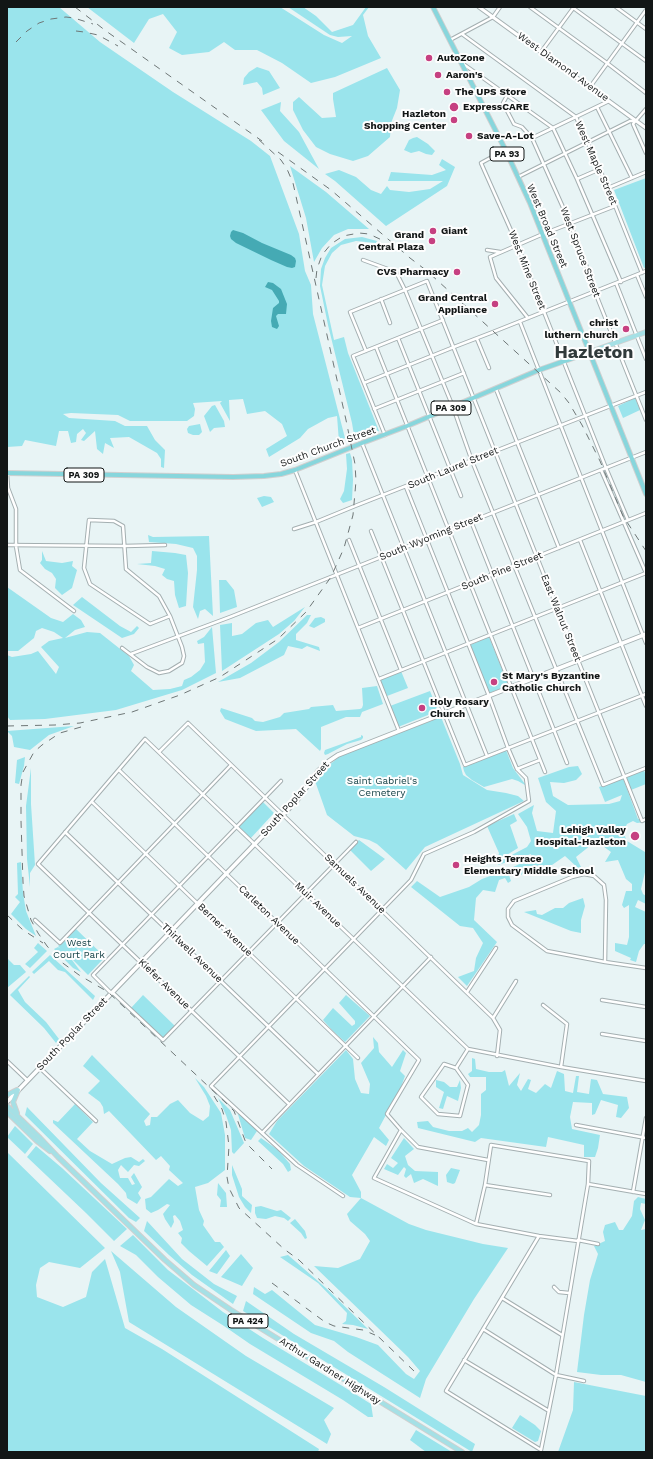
<!DOCTYPE html>
<html>
<head>
<meta charset="utf-8">
<style>
	body { margin:0 }
	#map { position:relative; width:653px; height:1459px; overflow:hidden; background:#e8f4f5; font-family:"Work Sans",sans-serif }
	canvas { display:block }
	.frame { position:absolute; inset:0; border:8px solid #121616; pointer-events:none }
</style>
</head>
<body>
<div id="map">
<canvas width="653" height="1459"></canvas>
<div class="frame"></div>
</div>
<script>
const c = document.querySelector('canvas').getContext('2d');
c.lineJoin = 'round';
function paint(path, color) { c.fillStyle = color; c.fill(path, 'evenodd'); }
const poly = rows => new Path2D(rows.map(r => 'M' + r).join(''));
function trace(path, color, width, dash) { c.strokeStyle = color; c.lineWidth = width; c.lineCap = dash ? 'butt' : 'round'; c.setLineDash(dash || []); c.stroke(path); }
function label(font, color, halo, rows, align = 'center') {
  c.font = font + ' "Work Sans",sans-serif'; c.lineWidth = 4; c.setLineDash([]); c.textBaseline = 'middle'; c.strokeStyle = halo; c.fillStyle = color; for (const [text, x, y, turn = 0] of rows) {
    c.save(); c.translate(x, y); c.rotate((+turn || 0) * Math.PI / 180); c.textAlign = isNaN(turn) ? turn : align; if (halo) c.strokeText(text, 0, 0); c.fillText(text, 0, 0); c.restore();
  }
}
const green = poly([
	[7,7,59,7,100,42,173,92,251,141,270,156,299,234,305,271,311,285,313,314,345,438,339,442,337,416,328,418,308,429,300,438,269,457,266,449,287,436,282,424,265,411,247,414,243,399,229,400,230,421,220,403,222,401,193,403,195,409,194,416,187,421,130,421,118,415,71,413,63,414,69,418,115,421,125,426,147,426,155,440,165,450,164,468,161,467,161,459,157,453,129,437,110,438,114,448,105,443,103,454,97,449,95,431,84,441,81,440,86,433,83,429,77,434,76,442,71,443,68,431,59,431,56,446,25,440,22,446,7,447],
	[87,7,280,7,324,35,342,43,352,36,338,37,330,35,288,7,303,7,316,16,332,32,353,25,366,7,369,7,363,15,368,36,381,58,335,77,311,83,282,63,257,50,235,50,224,42,209,52,182,55,169,48,177,32,163,14,149,19,134,43],
	[257,67,269,71,280,88,263,95,262,88,257,82,243,85,244,78,249,72],
	[387,68,400,90,397,108,391,123,390,137,368,156,353,161,330,154,316,147,303,130,293,110,293,102,299,97,322,118,336,117,333,99,333,93],
	[281,102,280,111,299,132,319,169,284,141,261,110],
	[417,137,428,144,435,151,432,155,426,154,419,151,411,153,404,150,409,140,413,138],
	[442,159,455,167,447,186,386,226,335,181,325,174,339,170,356,177,371,190,381,194,387,186,390,190,409,192,430,189,443,181,388,181,391,172,432,175,446,170,439,165],
	[290,166,326,192,369,229,348,229,334,235,322,248,314,262,306,218],
	[646,178,646,267,644,268,614,190],
	[362,237,377,241,376,243,356,241,341,245,332,253,325,266,322,285,334,340,344,337,348,353,379,431,360,437,355,441,352,423,328,325,320,286,321,269,325,258,331,248,345,239],
	[635,398,640,410,623,418,618,406],
	[215,405,224,421,225,427,214,428,210,432,204,416,212,406],
	[200,424,202,432,199,435,193,435,188,433,187,429,189,426],
	[350,453,352,460,353,480,352,500,343,503,340,499,344,491,347,469,346,454],
	[264,496,271,497,274,502,262,507,257,498],
	[148,535,153,537,209,536,213,616,205,609,200,611,198,619,193,607,197,570,197,556,193,548,176,544,149,542],
	[42,551,46,561,62,563,73,561,72,566,77,570,72,588,62,595,55,588,56,579,52,573,45,569,40,563,42,560],
	[152,551,175,553,186,555,188,573,186,606,179,608,175,595,174,581,167,579,162,575,165,569,155,566,137,564,151,563],
	[219,580,226,580,234,590,237,607,220,613],
	[7,587,51,618,63,622,73,614,81,620,85,627,75,630,65,638,87,632,100,633,129,656,134,665,131,671,153,690,170,689,182,686,184,680,191,677,200,670,205,662,204,643,198,644,197,641,204,637,212,627,216,673,182,690,116,710,45,719,10,720,7,716,7,655,12,657,31,654,38,651,56,674,59,667,41,647,49,641,63,638,54,632,42,628,36,631,34,638,18,651,7,651],
	[82,597,120,626,131,632,137,626,139,628,134,634,122,638,73,605],
	[305,607,294,621,279,634,222,671,220,625,232,623,232,636,242,634,256,623,268,620,273,627],
	[307,615,311,615,307,623,296,634,296,640,319,647,320,651,307,646,302,649,288,646,284,655,240,678,218,682,251,663,279,642],
	[321,617,325,619,325,622,314,628,309,626,315,618],
	[489,637,509,686,489,693,470,645],
	[401,671,408,688,387,696,380,680],
	[377,686,383,704,362,712,360,717,346,717,321,727,321,749,320,751,296,729,256,731,225,719,220,711,221,708,252,718,255,721,263,722,280,717,284,713,309,709,311,707,333,705,336,711,360,709,362,708,363,705,362,688],
	[430,691,438,711,398,727,390,706],
	[441,717,460,764,463,775,487,790,506,793,518,796,524,801,425,847,406,870,377,844,369,840,354,836,327,815,315,781,327,767,340,756],
	[74,726,49,735,30,750,14,747,12,736,7,731],
	[361,735,363,736,363,738,361,740,347,744,328,754,325,755,324,753,325,750,361,737],
	[506,750,513,768,525,784,525,785,518,781,512,779,484,787,472,780,466,775,464,771,463,767],
	[25,757,24,766,19,784,15,783,17,760],
	[578,766,582,774,576,780,564,783,550,782,553,796,568,805,609,804,620,801,622,795,605,802,599,787,623,778,638,819,646,818,646,822,637,823,633,821,627,824,623,832,627,841,645,852,646,855,646,868,641,889,643,894,646,896,646,904,638,900,635,907,646,912,646,944,644,944,639,951,636,962,630,960,631,958,615,951,615,943,627,945,629,937,629,905,624,908,622,905,626,891,632,891,632,884,626,879,618,860,605,862,611,852,596,841,576,857,581,867,578,868,565,856,552,865,531,866,525,869,524,873,521,875,515,873,509,875,511,881,508,883,505,878,499,880,495,892,483,890,476,898,474,920,497,942,467,986,458,977,474,971,476,958,483,943,473,928,460,926,411,887,417,881,440,897,469,887,482,879,509,869,532,858,531,854,498,865,502,860,527,847,531,841,527,827,518,814,534,805,532,813,537,831,553,833,556,811,546,802,538,778,569,767],
	[31,768,31,804,35,865,30,873,30,887,27,859,26,806],
	[644,770,646,776,646,784,631,790,626,777],
	[261,800,274,813,250,839,236,826],
	[514,814,517,821,510,825,518,848,497,861,499,853,487,826],
	[359,840,385,859,371,871,349,849],
	[21,862,23,893,26,911,36,936,26,929,11,914,20,902,15,897,18,894,17,863],
	[583,898,585,906,581,920,581,933,571,931,524,912,536,910,537,914,542,915,555,908,563,908,569,903],
	[76,929,105,957,88,975,69,956,81,972,73,968,54,949,58,947,60,948,58,946],
	[38,943,47,951,30,968,25,964,38,952,34,948],
	[50,955,95,996,93,1000,65,972,58,970,49,961,34,974,32,972],
	[7,958,14,965,20,965,26,972,7,988],
	[29,976,30,977,18,990,25,1002,46,1022,59,1039,56,1043,44,1028,10,995],
	[143,995,175,1026,163,1039,131,1008],
	[346,995,370,1016,345,1042,332,1030,323,1020,333,1008,352,1026,355,1024,355,1021,339,1003],
	[373,1037,378,1043,379,1052,392,1067,403,1050,406,1053,400,1071,405,1076,401,1087,379,1128,389,1140,386,1146,374,1137,352,1175,361,1192,361,1198,409,1224,426,1230,483,1244,508,1248,474,1299,426,1379,420,1398,348,1352,334,1341,311,1333,253,1294,254,1287,265,1294,272,1290,315,1325,356,1337,378,1345,406,1374,414,1379,420,1371,408,1357,314,1266,338,1268,360,1259,370,1241,365,1234,350,1221,347,1214,361,1198,350,1197,304,1166,269,1134,277,1121,346,1050,353,1059,355,1079,361,1093,369,1094,370,1084,361,1063,374,1048],
	[92,1055,150,1114,144,1121,146,1126,150,1125,151,1117,157,1117,170,1104,178,1100,190,1113,203,1121,209,1116,210,1106,206,1096,195,1078,204,1087,221,1113,225,1135,225,1170,208,1183,195,1187,199,1210,204,1221,203,1225,215,1242,220,1242,224,1247,207,1266,189,1251,181,1243,182,1238,178,1233,183,1230,180,1221,175,1215,173,1216,174,1222,171,1228,165,1219,163,1214,170,1205,167,1204,158,1210,151,1213,146,1209,145,1199,151,1197,169,1179,178,1186,183,1183,169,1170,170,1166,161,1156,156,1160,109,1111,104,1114,103,1107,100,1102,88,1093,100,1081,83,1066],
	[472,1058,475,1059,476,1069,489,1072,502,1072,505,1070,509,1086,520,1073,517,1085,521,1091,528,1079,531,1080,528,1089,536,1093,545,1084,551,1088,557,1071,564,1074,565,1091,573,1093,576,1076,579,1076,577,1092,589,1094,591,1079,597,1080,603,1094,627,1097,629,1108,621,1118,616,1117,618,1105,601,1100,595,1114,592,1115,592,1103,573,1102,570,1117,572,1129,600,1135,598,1148,595,1157,584,1157,584,1145,548,1137,546,1147,481,1138,475,1142,418,1128,417,1122,428,1121,433,1127,449,1131,462,1131,468,1128,472,1132,479,1125,481,1115,481,1094,486,1090,486,1077,470,1077,468,1074,472,1071],
	[436,1080,444,1082,450,1087,457,1087,460,1080,461,1088,458,1101,447,1096,443,1109,439,1108,444,1092,436,1087],
	[218,1098,230,1110,244,1143,234,1154,232,1152,231,1130,226,1115],
	[75,1104,93,1122,77,1139,90,1151,112,1164,125,1158,131,1157,139,1162,143,1159,145,1161,139,1166,134,1165,128,1172,121,1165,118,1170,120,1178,128,1178,132,1185,135,1184,131,1177,134,1173,142,1187,138,1193,141,1198,137,1204,127,1198,126,1193,118,1184,53,1123,53,1120,58,1122],
	[27,1107,101,1183,140,1218,136,1222,129,1218,25,1115],
	[237,1111,257,1131,251,1140,245,1138],
	[15,1126,33,1144,25,1154,7,1137],
	[261,1138,278,1150,290,1164,291,1170,288,1172,283,1164,258,1141],
	[404,1138,414,1149,405,1156,408,1165,415,1171,438,1172,438,1186,423,1179,414,1183,411,1174,406,1178,404,1176,406,1169,404,1167,398,1175,384,1169,387,1164,393,1168,398,1163,391,1158],
	[36,1146,62,1168,127,1229,114,1241,86,1213,27,1157],
	[7,1152,105,1248,80,1268,49,1262,40,1268,36,1285,37,1297,63,1307,86,1297,92,1272,105,1259,125,1328,162,1349,319,1449,318,1452,7,1452],
	[232,1165,242,1189,242,1196,252,1205,251,1213,245,1207,239,1197,232,1175],
	[451,1168,460,1170,455,1183,453,1184,447,1182,446,1175],
	[218,1183,226,1193,227,1207,220,1207,221,1200,217,1195],
	[638,1197,646,1199,646,1204,641,1203,640,1209,645,1220,641,1230,646,1229,646,1382,621,1375,601,1375,577,1372,584,1315,590,1280,598,1254,594,1246,605,1241,603,1232,605,1225,615,1222,619,1230,623,1230,632,1216,634,1201],
	[261,1206,277,1211,281,1210,291,1218,288,1221,284,1218,275,1216,266,1219,257,1218,255,1213,255,1207],
	[295,1219,305,1231,307,1238,305,1239,301,1233,290,1223],
	[147,1221,182,1259,214,1284,237,1296,233,1304,192,1275,169,1255,144,1231],
	[133,1235,168,1270,223,1312,263,1338,344,1387,371,1404,373,1417,368,1417,343,1400,250,1344,224,1326,191,1305,158,1277,136,1255,120,1246],
	[226,1250,230,1256,217,1274,209,1271],
	[111,1251,176,1307,246,1356,334,1408,324,1420,331,1434,327,1444,129,1322,120,1272],
	[241,1254,253,1268,242,1286,221,1277],
	[288,1255,326,1288,368,1329,353,1325,342,1324,346,1321,347,1313,318,1283,280,1257],
	[246,1301,294,1334,384,1387,475,1444,472,1452,243,1311],
	[574,1382,646,1396,646,1452,558,1452,573,1410],
	[520,1415,535,1425,541,1431,538,1441,535,1442,512,1428],
	[416,1430,452,1452,426,1452,410,1440]
]);
const water = poly([
	[233,230,243,233,262,243,291,255,295,258,296,261,295,267,292,268,287,267,271,260,236,243,231,239,230,236,231,232],
	[268,282,273,283,281,289,287,304,286,314,278,314,276,316,279,326,277,329,272,327,271,321,273,308,279,303,279,301,272,290,265,287]
]);
const minor = poly([
	[530,7,607,63,646,93],
	[572,7,646,61],
	[616,7,646,29],
	[462,34,576,117,608,188,642,273],
	[450,40,493,17,500,7],
	[541,52,574,7],
	[462,63,553,128,577,179,621,282],
	[590,87,646,10],
	[508,94,503,103,514,124,522,127,532,138,570,223,594,286,595,292,646,420],
	[597,107,632,178],
	[646,109,633,124,646,153],
	[532,138,609,101],
	[505,150,481,163,517,244,606,468,628,520],
	[518,177,630,121,636,121],
	[577,179,600,169],
	[608,188,646,172],
	[487,250,500,252],
	[363,260,396,272,405,290,453,407,472,461,603,785,646,768],
	[637,275,646,297],
	[616,283,646,359],
	[381,299,390,323],
	[528,318,496,278,490,257,543,234,615,206],
	[520,322,646,643],
	[398,338,461,496],
	[477,339,489,368],
	[376,347,545,772],
	[366,351,350,312,427,281,642,821,646,819],
	[364,383,454,347,493,332,646,271],
	[496,389,559,548],
	[374,409,464,373],
	[385,435,353,356,443,320],
	[362,443,487,756],
	[295,470,399,731],
	[601,470,646,573],
	[7,473,8,488,16,509,16,546,20,570,74,611],
	[471,521,567,763],
	[294,529,316,522,355,506,646,392],
	[371,531,465,765,646,694],
	[349,540,401,670],
	[580,540,646,706],
	[7,545,125,546,165,545],
	[358,628,646,513],
	[122,648,147,667,159,673,169,671,182,663,183,660,184,656,182,647,170,616,159,596,126,569,123,526,114,521,89,520,84,568,90,584,150,624,170,616],
	[131,654,230,617,646,452],
	[379,679,646,573],
	[159,752,188,723,493,1018,500,1030,497,1056],
	[517,769,540,760],
	[119,770,419,1060,387,1114,401,1130,418,1147,488,1160],
	[92,802,358,1058],
	[65,832,318,1074],
	[35,920,60,943,231,765],
	[605,962,606,900,604,885,594,876,584,874,572,877,514,901,508,909,508,917,512,925,547,951,605,962,646,968],
	[112,992,163,1040,356,842],
	[467,992,496,948],
	[111,993,93,975,281,781],
	[602,1000,646,1007],
	[543,1005,567,1024,561,1067],
	[493,1018,516,981],
	[602,1034,646,1041],
	[7,1061,27,1080],
	[444,1064,456,1068,468,1085,460,1116,438,1114,421,1097,444,1064],
	[40,1068,96,1121],
	[456,1068,468,1049],
	[289,1104,38,864,145,739,468,1049,561,1067,646,1081],
	[576,1125,646,1138],
	[401,1130,374,1178,476,1224,539,1236,578,1241],
	[262,1133,431,957],
	[588,1184,646,1194],
	[485,1185,550,1195],
	[633,1192,646,1118],
	[343,1196,297,1165,211,1086,411,880,424,854,474,832,529,801,526,778,517,769,508,748,489,696,406,487],
	[476,1224,485,1185,491,1145,589,1161,588,1184,556,1375,541,1450,446,1391,539,1236],
	[578,1240,598,1244],
	[554,1287,559,1292,569,1293],
	[502,1298,562,1335],
	[483,1329,556,1375,584,1381],
	[464,1360,549,1411]
]);
const tertiary = poly([
	[479,7,646,128]
]);
const secondary = poly([
	[7,1102,298,799,318,771,329,761,338,755,646,634]
]);
const primary = poly([
	[590,352,646,332],
	[7,1095,17,1090],
	[7,1106,40,1138,58,1157,165,1260,194,1285,231,1310,462,1452],
	[7,1112,37,1141,50,1151],
	[17,1113,13,1102,18,1090]
]);
const trunk = poly([
	[433,7,505,149,530,203,646,494],
	[7,473,233,477,264,476,281,474,295,470,362,443,407,426,539,370,590,352]
]);
const rail = poly([
	[75,7,106,31,262,141],
	[76,31,84,32,98,35,118,46],
	[16,42,27,31,39,23,51,19,66,17,74,18,93,24],
	[278,152,331,190,410,258,427,271,561,393,569,403,582,425,600,461,623,516,646,551],
	[316,278,317,269,322,255,331,244,343,236,359,233,369,234,384,241],
	[7,726,55,725,80,723,132,712,180,695,220,677,278,639,306,612,331,577,344,548,353,515,356,481,355,464,346,420,293,183,287,169,281,160,257,138],
	[81,727,60,733,42,745,34,752,23,772,21,785,21,821,23,882,24,896,31,920,38,933,47,946,60,961,79,975,108,992,226,1103,234,1111,246,1143,272,1169],
	[7,915,23,930,43,943],
	[214,1096,222,1109,226,1122,229,1146,227,1177,229,1188,239,1208,284,1249,299,1260,415,1372],
	[272,1283,325,1322,334,1326,363,1330,375,1335]
]);
const markers = [
	[429,58,4,"#c64081"],
	[438,75,4,"#c64081"],
	[447,92,4,"#c64081"],
	[454,107,5,"#c64081"],
	[454,120,4,"#c64081"],
	[469,136,4,"#c64081"],
	[433,231,4,"#c64081"],
	[432,241,4,"#c64081"],
	[457,272,4,"#c64081"],
	[495,304,4,"#c64081"],
	[626,329,4,"#c64081"],
	[494,682,4,"#c64081"],
	[422,708,4,"#c64081"],
	[635,836,5,"#c64081"],
	[456,865,4,"#c64081"]
];
const shields = [
	[507,154,34],
	[451,408,40],
	[84,475,40],
	[248,1321,40]
];
const shieldNames = [
	["PA 93",507,154],
	["PA 309",451,408],
	["PA 309",84,475],
	["PA 424",248,1321]
];
const poiNames = [
	["AutoZone",437,58],
	["Aaron's",446,75],
	["The UPS Store",455,92],
	["ExpressCARE",463,107],
	["Hazleton",446,114,"right"],
	["Shopping Center",446,126,"right"],
	["Save-A-Lot",477,136],
	["Giant",441,231],
	["Grand",424,235,"right"],
	["Central Plaza",424,247,"right"],
	["CVS Pharmacy",449,272,"right"],
	["Grand Central",487,298,"right"],
	["Appliance",487,310,"right"],
	["christ",618,323,"right"],
	["luthern church",618,335,"right"],
	["St Mary's Byzantine",502,676],
	["Catholic Church",502,688],
	["Holy Rosary",430,702],
	["Church",430,714],
	["Lehigh Valley",626,830,"right"],
	["Hospital-Hazleton",626,842,"right"],
	["Heights Terrace",464,859],
	["Elementary Middle School",464,871]
];
const streetNames = [
	["West Diamond Avenue",563,67,36],
	["West Maple Street",596,163,66],
	["West Broad Street",547,226,67],
	["West Spruce Street",580,252,69],
	["West Mine Street",527,270,68],
	["South Church Street",328,447,-20],
	["South Laurel Street",453,468,-22],
	["South Wyoming Street",431,537,-22],
	["South Pine Street",502,571,-22],
	["East Walnut Street",561,618,68],
	["South Poplar Street",295,799,-48],
	["Samuels Avenue",355,884,44],
	["Muir Avenue",318,905,44],
	["Carleton Avenue",269,915,44],
	["Berner Avenue",225,930,44],
	["Thirlwell Avenue",192,953,44],
	["Kiefer Avenue",164,984,44],
	["South Poplar Street",72,1034,-46],
	["Arthur Gardner Highway",330,1371,32]
];
const parkNames = [
	["Saint Gabriel's",382,781],
	["Cemetery",382,793],
	["West",79,943],
	["Court Park",79,955]
];
const townNames = [
	["Hazleton",594,353]
];
paint(green, '#9ae4ec');
paint(water, '#45aab4');
trace(minor, '#a4afb1', 4.5);
trace(tertiary, '#a4afb1', 5);
trace(secondary, '#a4afb1', 5.5);
trace(primary, '#d0d0d0', 6);
trace(trunk, '#d0d0d0', 6);
trace(minor, '#fff', 2.5);
trace(tertiary, '#fff', 3);
trace(secondary, '#fff', 3.5);
trace(primary, '#a5e0e5', 4);
trace(trunk, '#87d6dc', 4);
trace(rail, '#6e7676', 1, [7, 7]);
for (const [x, y, r, color] of markers) { const dot = new Path2D(); dot.arc(x, y, r, 0, 2 * Math.PI); c.fillStyle = color; c.fill(dot); trace(dot, '#fefefe', 1.5); }
for (const [x, y, w] of shields) { const box = new Path2D(); box.roundRect(x - w / 2, y - 7, w, 14, 3); c.fillStyle = '#fefefe'; c.fill(box); trace(box, '#121616', 1); }
label('bold 9px', '#121616', null, shieldNames);
label('bold 10px', '#121616', '#fefefe', poiNames, 'left');
label('10px', '#121616', '#fefefe', streetNames);
label('10px', '#103e43', '#fefefe', parkNames);
label('bold 18px', '#313a3b', '#fefefe', townNames);
</script>
</body>
</html>
